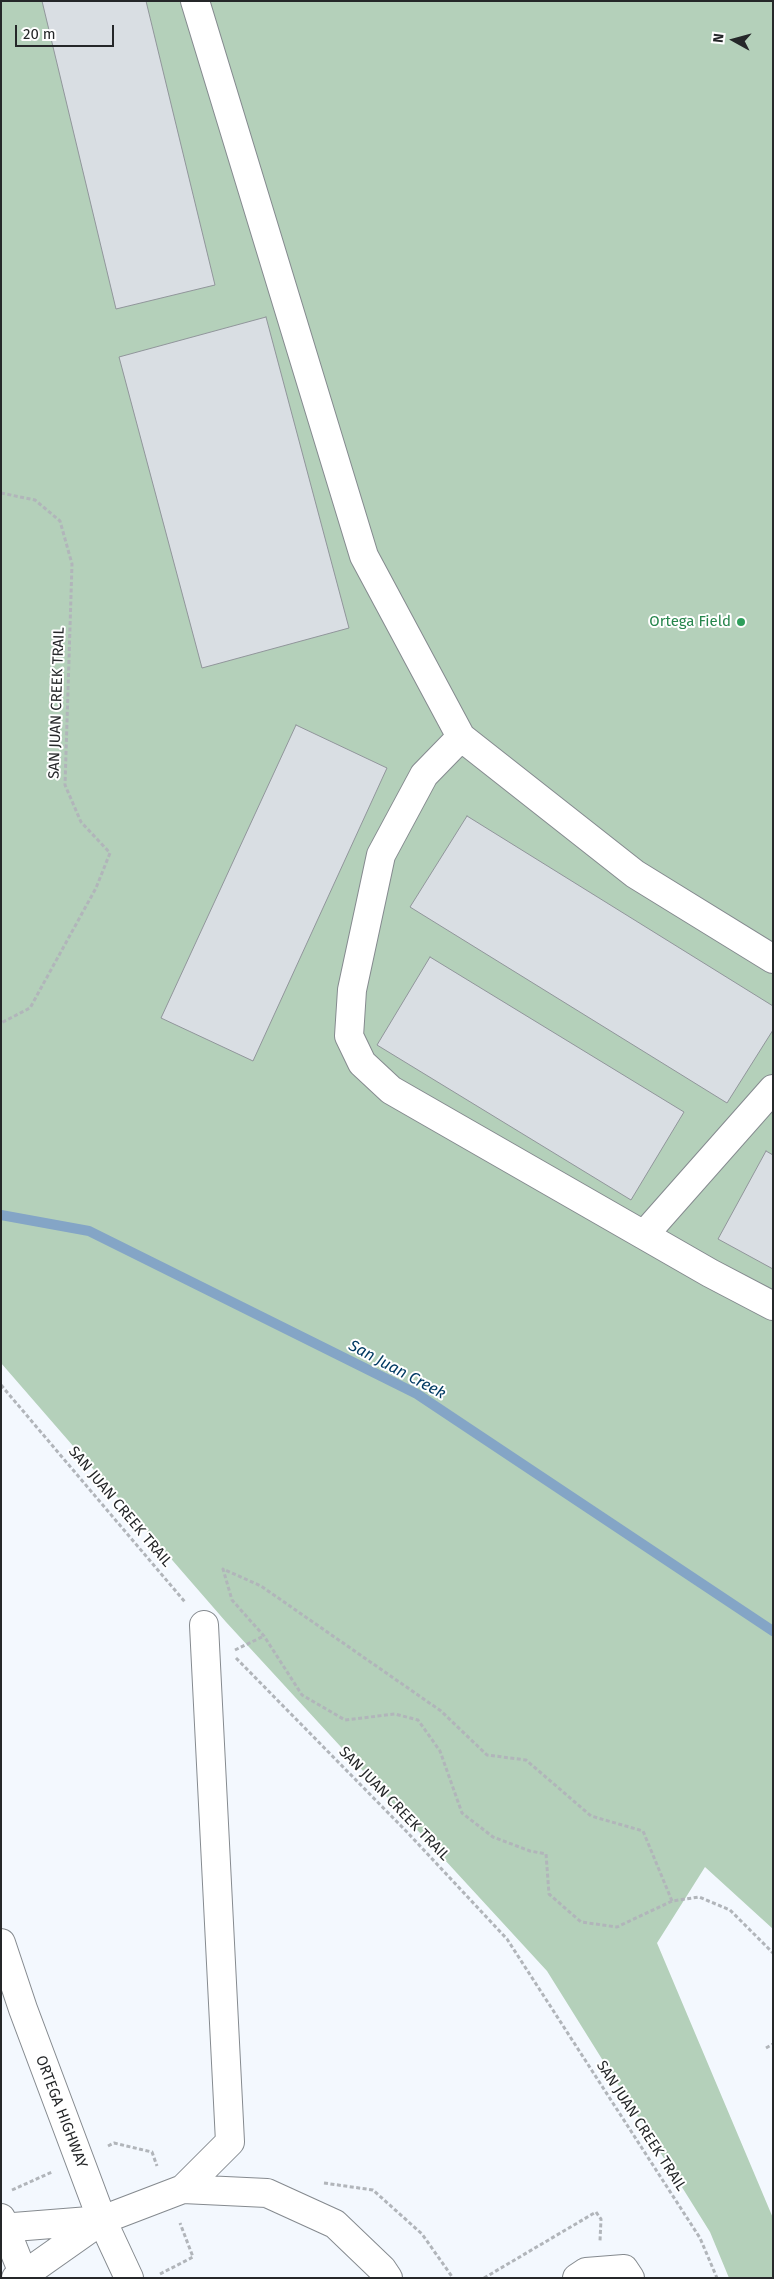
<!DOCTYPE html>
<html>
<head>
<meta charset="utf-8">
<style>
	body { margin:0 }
	#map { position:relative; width:774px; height:2279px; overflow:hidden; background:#f3f8fe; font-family:"Fira Sans",sans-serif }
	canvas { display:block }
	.frame { position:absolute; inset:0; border:2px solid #252729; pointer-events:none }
	.north { position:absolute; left:709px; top:15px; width:50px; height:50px; -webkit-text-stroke:4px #fff; paint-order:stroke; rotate:277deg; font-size:14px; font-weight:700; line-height:20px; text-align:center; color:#252729 }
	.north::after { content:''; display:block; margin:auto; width:18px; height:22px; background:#252729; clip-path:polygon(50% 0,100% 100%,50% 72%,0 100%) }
	.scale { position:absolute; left:15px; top:25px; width:99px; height:22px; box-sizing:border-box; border:2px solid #252729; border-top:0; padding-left:6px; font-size:15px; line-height:18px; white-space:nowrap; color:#252729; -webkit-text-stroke:4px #fff; paint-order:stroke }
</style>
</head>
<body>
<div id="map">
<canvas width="774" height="2279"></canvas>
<div class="frame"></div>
<div class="north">N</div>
<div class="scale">20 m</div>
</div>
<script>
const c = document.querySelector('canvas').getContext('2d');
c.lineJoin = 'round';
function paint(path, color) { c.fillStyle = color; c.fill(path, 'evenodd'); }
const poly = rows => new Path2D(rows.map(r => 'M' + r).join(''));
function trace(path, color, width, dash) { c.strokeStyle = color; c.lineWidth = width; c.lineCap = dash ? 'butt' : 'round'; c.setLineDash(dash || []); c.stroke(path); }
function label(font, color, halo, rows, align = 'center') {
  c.font = font + ' "Fira Sans",sans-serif'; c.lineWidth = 4; c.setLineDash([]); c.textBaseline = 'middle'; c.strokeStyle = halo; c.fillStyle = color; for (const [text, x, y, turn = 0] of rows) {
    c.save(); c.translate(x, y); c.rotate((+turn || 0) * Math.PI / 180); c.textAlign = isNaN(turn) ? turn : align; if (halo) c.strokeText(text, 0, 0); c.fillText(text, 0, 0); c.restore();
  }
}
const green = poly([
	[1,1,773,1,773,1929,705,1867,657,1943,773,2218,773,2278,729,2278,710,2232,547,1971,226,1622,1,1363]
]);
const stream = poly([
	[1,1215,89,1231,417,1394,773,1631]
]);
const building = poly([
	[42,1,146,1,215,285,116,309,42,1],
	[266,317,349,628,202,668,119,357,266,317],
	[296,725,387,768,253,1061,161,1018,296,725],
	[467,816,773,1006,773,1030,727,1103,410,907,467,816],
	[430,957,684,1112,631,1200,377,1045,430,957],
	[766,1151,773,1155,773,1269,718,1239,766,1151]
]);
const path = poly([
	[1,493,35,500,60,521,72,564,65,785,81,822,110,853,96,888,30,1008,1,1023],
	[1,1385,185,1602],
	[235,1650,264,1636],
	[236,1658,407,1832,507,1939,700,2238,717,2278],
	[672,1901,643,1831,591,1816,526,1760,487,1755,441,1711,261,1586,223,1569,232,1600,264,1636,302,1695,345,1720,395,1714,418,1720,440,1751,462,1813,493,1837,530,1851,546,1854,549,1894,581,1922,617,1927,672,1901,699,1897,730,1910,773,1953],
	[766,2048,773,2044],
	[108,2146,114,2143,152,2152,157,2166],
	[324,2183,373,2190,422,2234,453,2278],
	[12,2190,52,2172],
	[160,2274,193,2257,180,2223],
	[484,2278,596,2212,601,2219,600,2241]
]);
const minor = poly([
	[195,1,364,556,461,737,635,874,773,959],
	[461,737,424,775,381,855,352,990,349,1036,362,1063,391,1090,710,1273,773,1306],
	[644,1235,773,1089],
	[183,2189,230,2142,204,1625],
	[1,2228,102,2220],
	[16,2278,24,2275,102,2220,183,2189,267,2193,335,2224,382,2269,388,2278],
	[577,2278,586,2272,624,2269,630,2278]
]);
const major = poly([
	[1,1943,23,2009,102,2220,129,2278],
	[1,2218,25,2278]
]);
const markers = [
	[741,622,5,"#2e9e5b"]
];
const leisureNames = [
	["Ortega Field",731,622]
];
const streetNames = [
	["SAN JUAN CREEK TRAIL",57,703,-88],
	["SAN JUAN CREEK TRAIL",120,1507,50],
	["SAN JUAN CREEK TRAIL",394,1804,46],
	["ORTEGA HIGHWAY",61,2112,69],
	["SAN JUAN CREEK TRAIL",641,2126,57]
];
const waterNames = [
	["San Juan Creek",397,1370,28]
];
paint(green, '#b4d0ba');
trace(stream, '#84a5c6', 10);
paint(building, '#d9dee3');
trace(building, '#91969b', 1);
trace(minor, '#858a8f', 30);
trace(major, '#858a8f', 30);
trace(path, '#b1b5ba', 3, [4, 2.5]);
trace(minor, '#fff', 28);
trace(major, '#fff', 28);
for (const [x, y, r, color] of markers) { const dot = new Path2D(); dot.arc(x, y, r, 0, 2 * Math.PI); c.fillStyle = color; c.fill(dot); trace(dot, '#fff', 2); }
label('15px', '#27864d', '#fff', leisureNames, 'right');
label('15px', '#252729', '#fff', streetNames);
label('italic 16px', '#003962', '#fff', waterNames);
</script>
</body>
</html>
